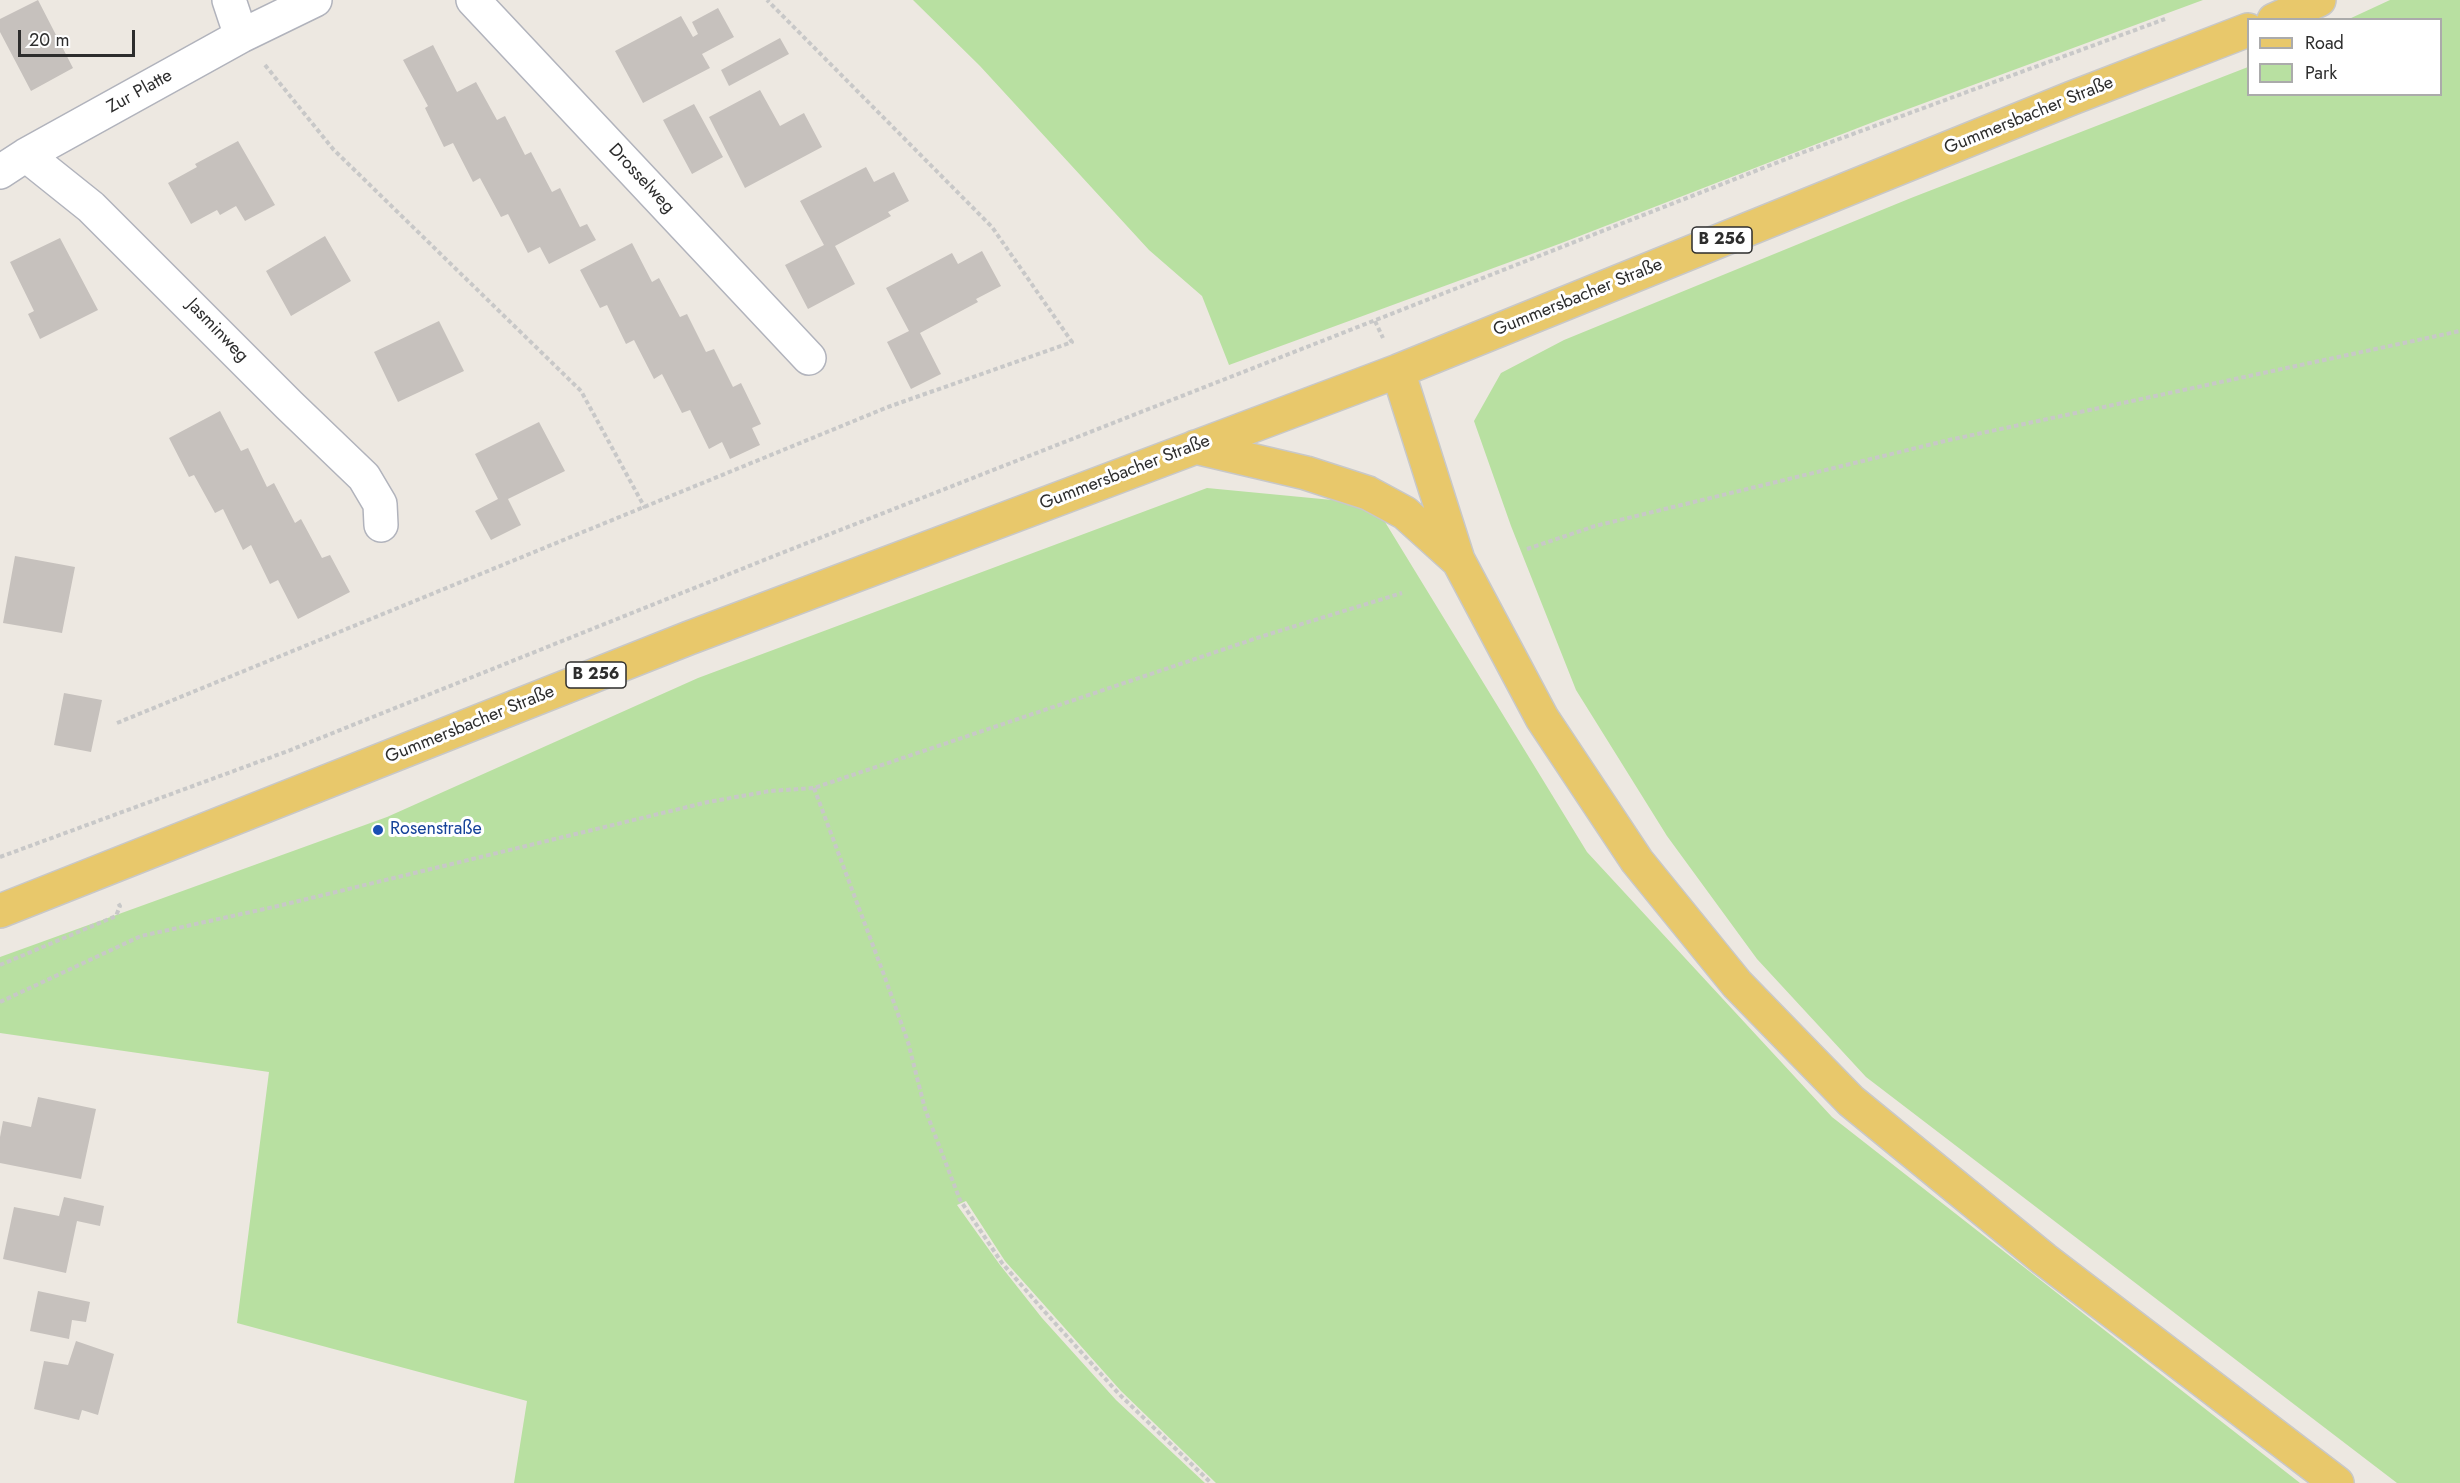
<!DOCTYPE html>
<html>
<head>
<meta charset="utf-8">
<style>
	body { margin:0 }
	#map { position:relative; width:2460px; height:1483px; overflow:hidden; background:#ede8e1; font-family:Jost,sans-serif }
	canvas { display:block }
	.legend { position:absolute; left:2247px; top:18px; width:195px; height:78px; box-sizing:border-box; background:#fff; border:2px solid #ababab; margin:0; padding:8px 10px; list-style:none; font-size:18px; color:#2d2d2d }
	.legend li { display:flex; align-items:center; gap:12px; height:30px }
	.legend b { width:30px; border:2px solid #ababab }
	.scale { position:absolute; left:18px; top:30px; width:117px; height:27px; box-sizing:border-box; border:3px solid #2d2d2d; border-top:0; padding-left:8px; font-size:18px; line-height:21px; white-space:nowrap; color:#2d2d2d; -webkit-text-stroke:4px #fff; paint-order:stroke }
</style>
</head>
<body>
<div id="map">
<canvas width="2460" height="1483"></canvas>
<ul class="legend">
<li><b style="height:8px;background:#e8c86b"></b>Road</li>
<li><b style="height:16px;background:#b8e0a1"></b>Park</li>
</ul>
<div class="scale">20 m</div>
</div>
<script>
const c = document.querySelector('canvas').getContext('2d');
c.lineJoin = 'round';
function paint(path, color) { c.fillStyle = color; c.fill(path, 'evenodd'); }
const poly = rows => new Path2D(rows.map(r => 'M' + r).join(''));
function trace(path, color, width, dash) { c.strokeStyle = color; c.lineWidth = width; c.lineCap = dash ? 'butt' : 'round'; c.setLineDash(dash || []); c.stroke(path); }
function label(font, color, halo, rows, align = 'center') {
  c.font = font + ' Jost,sans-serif'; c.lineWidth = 6; c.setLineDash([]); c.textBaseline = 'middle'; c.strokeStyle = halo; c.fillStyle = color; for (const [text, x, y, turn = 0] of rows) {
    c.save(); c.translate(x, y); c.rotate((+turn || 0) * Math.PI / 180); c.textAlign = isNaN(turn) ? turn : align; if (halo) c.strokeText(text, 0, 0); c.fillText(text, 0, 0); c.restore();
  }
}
const green = poly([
	[913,0,2203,0,1881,119,1559,244,1229,365,1202,296,1149,250,980,66],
	[2390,0,2460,0,2460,1483,2397,1483,1866,1077,1757,959,1667,836,1576,690,1511,526,1474,421,1501,373,1564,340,1911,198,2248,67,2248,94,2440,94,2440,20,2349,19],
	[1207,488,1374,504,1587,852,1832,1117,2300,1483,1216,1483,1121,1391,1005,1261,966,1201,957,1205,1000,1265,1042,1318,1116,1400,1205,1483,514,1483,527,1401,237,1323,269,1072,0,1033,0,957,387,817,698,678]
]);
const building = poly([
	[38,0,73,68,31,91,0,32,0,19],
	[718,8,734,37,702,54,710,68,643,103,615,51,681,16,693,37,698,34,692,22],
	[780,38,789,54,729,86,721,70],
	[433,45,457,92,476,82,497,120,505,116,525,155,531,152,552,192,560,188,580,227,587,224,596,240,549,264,540,247,528,253,508,214,501,217,480,178,473,182,453,143,444,147,425,108,428,106,403,60],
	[760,90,780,126,804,113,822,147,745,188,709,117],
	[694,104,723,157,692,174,663,120],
	[238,141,275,205,245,221,236,206,220,215,217,210,191,224,168,183,197,167,195,164],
	[866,167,874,182,894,172,909,201,888,212,891,216,835,246,855,284,808,309,785,265,824,245,800,201],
	[325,236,351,281,291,316,266,271],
	[60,238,98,310,40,339,28,314,34,311,10,262],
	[632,243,652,282,659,278,680,317,687,314,706,352,714,349,733,387,741,383,761,424,752,428,760,445,730,459,722,442,709,449,690,410,682,413,662,374,654,379,634,340,626,344,607,305,600,308,580,270],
	[982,251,1001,286,976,299,978,302,920,333,941,374,911,389,887,342,909,331,886,288,952,253,958,264],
	[439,321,464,371,398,402,374,352],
	[220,411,241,451,248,448,267,487,274,483,295,523,301,519,322,558,330,555,350,592,298,619,278,580,270,584,251,545,243,550,223,509,215,513,194,475,189,477,169,438],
	[539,422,565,471,508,499,521,525,491,540,475,511,498,499,475,454],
	[15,556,75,567,62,633,3,623],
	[64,693,102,700,91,752,54,745],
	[38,1097,96,1109,81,1179,0,1163,0,1137,3,1121,31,1127],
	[64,1197,104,1206,100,1226,77,1221,66,1273,3,1259,14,1207,59,1216],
	[38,1291,90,1302,86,1322,72,1320,69,1339,30,1331],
	[76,1341,114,1354,98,1415,82,1410,79,1420,34,1409,44,1361,68,1365]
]);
const path = poly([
	[265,65,333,149,581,391,645,508],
	[1375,321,1383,338],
	[1527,549,1595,526,1949,440,2460,331],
	[117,723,888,407,1072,342,992,227,767,0],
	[814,788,884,975,908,1042,925,1109,960,1200,1002,1263,1045,1312,1119,1394,1211,1483],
	[0,857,288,751,779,554,1804,152,2165,19],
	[0,965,116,916,120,906,118,903],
	[0,1002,141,936,278,906,708,802,770,791,814,788,1263,636,1402,593]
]);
const minor = poly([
	[229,0,241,36],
	[473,0,809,358],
	[26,155,91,207,289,405,364,477,380,504,381,525],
	[0,172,26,155,241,36,315,0]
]);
const major = poly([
	[2274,20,2319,0],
	[1398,371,1458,560,1542,718,1637,861,1737,984,1851,1101,2044,1259,2337,1483],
	[1195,447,1306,473,1368,493,1405,513,1456,559],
	[0,911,689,638,1398,371,2072,98,2248,30]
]);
const markers = [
	[378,830,6,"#1a4fb4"]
];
const shields = [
	[1722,240,60],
	[596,675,60]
];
const shieldNames = [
	["B 256",1722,240],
	["B 256",596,675]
];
const streetNames = [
	["Zur Platte",140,92,-29],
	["Gummersbacher Straße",2029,116,-22],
	["Drosselweg",641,179,47],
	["Gummersbacher Straße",1578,298,-22],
	["Jasminweg",217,331,46],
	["Gummersbacher Straße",1125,473,-21],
	["Gummersbacher Straße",470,725,-22]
];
const transitNames = [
	["Rosenstraße",390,830]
];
paint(green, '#b8e0a1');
paint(building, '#c6c1bd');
trace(minor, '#b1b3bc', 36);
trace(major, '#c8c8c8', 36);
trace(path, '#c8c8c8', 4, [4.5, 3]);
trace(minor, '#fff', 33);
trace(major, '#e8c86b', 33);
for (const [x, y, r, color] of markers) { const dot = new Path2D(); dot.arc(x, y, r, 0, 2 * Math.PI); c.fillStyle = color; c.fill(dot); trace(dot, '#fff', 2); }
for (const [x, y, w] of shields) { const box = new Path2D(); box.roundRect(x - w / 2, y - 13, w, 26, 4.5); c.fillStyle = '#fff'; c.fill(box); trace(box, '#2d2d2d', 1.5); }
label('bold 16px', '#2d2d2d', null, shieldNames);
label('18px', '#2d2d2d', '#fff', streetNames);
label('18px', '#164399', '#fff', transitNames, 'left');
</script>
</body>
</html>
